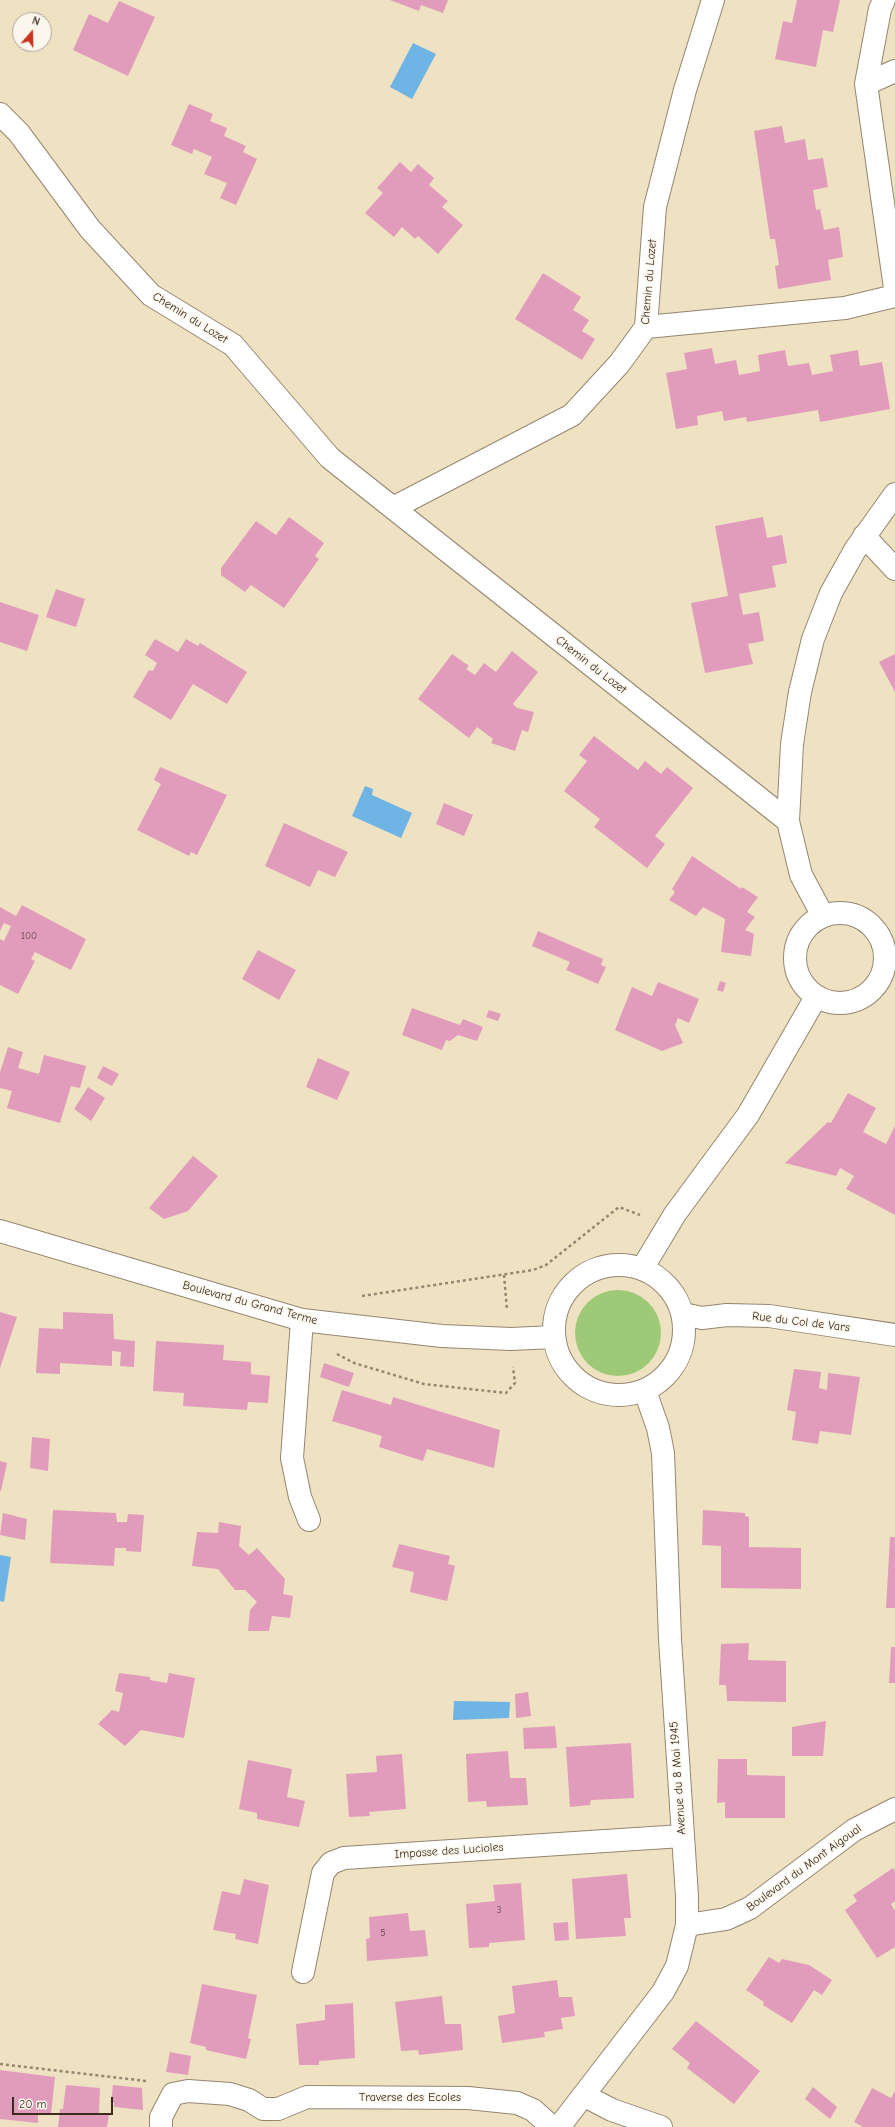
<!DOCTYPE html>
<html>
<head>
<meta charset="utf-8">
<style>
	body { margin:0 }
	#map { position:relative; width:895px; height:2127px; overflow:hidden; background:#eee2c3; font-family:"Comic Neue",sans-serif }
	canvas { display:block }
	.north { position:absolute; left:12px; top:12px; width:40px; height:40px; box-sizing:border-box; background:#fbf7ec; border:1px solid #aea59a; border-radius:50%; rotate:20deg; font-size:11px; font-weight:700; line-height:16px; text-align:center; color:#3b2a1e }
	.north::after { content:''; display:block; margin:auto; width:14px; height:18px; background:#c8321e; clip-path:polygon(50% 0,100% 100%,50% 72%,0 100%) }
	.scale { position:absolute; left:12px; top:2097px; width:101px; height:18px; box-sizing:border-box; border:2px solid #3b2a1e; border-top:0; padding-left:5px; font-size:12px; line-height:14px; white-space:nowrap; color:#3b2a1e; -webkit-text-stroke:3px #fbf7ec; paint-order:stroke }
</style>
</head>
<body>
<div id="map">
<canvas width="895" height="2127"></canvas>
<div class="north">N</div>
<div class="scale">20 m</div>
</div>
<script>
const c = document.querySelector('canvas').getContext('2d');
c.lineJoin = 'round';
function paint(path, color) { c.fillStyle = color; c.fill(path, 'evenodd'); }
const poly = rows => new Path2D(rows.map(r => 'M' + r).join(''));
function trace(path, color, width, dash) { c.strokeStyle = color; c.lineWidth = width; c.lineCap = dash ? 'butt' : 'round'; c.setLineDash(dash || []); c.stroke(path); }
function label(font, color, halo, rows, align = 'center') {
  c.font = font + ' "Comic Neue",sans-serif'; c.lineWidth = 3; c.setLineDash([]); c.textBaseline = 'middle'; c.strokeStyle = halo; c.fillStyle = color; for (const [text, x, y, turn = 0] of rows) {
    c.save(); c.translate(x, y); c.rotate((+turn || 0) * Math.PI / 180); c.textAlign = isNaN(turn) ? turn : align; if (halo) c.strokeText(text, 0, 0); c.fillText(text, 0, 0); c.restore();
  }
}
const green = poly([
	'575 1333a43 43 0 1 1 86 0a43 43 0 1 1-86 0Z'
]);
const water = poly([
	[413,43,436,54,412,99,390,87],
	[365,786,373,789,372,795,412,813,401,838,352,816],
	[0,1555,11,1557,4,1602,0,1601],
	[454,1701,510,1702,509,1718,453,1720]
]);
const building = poly([
	[390,0,448,0,443,13,421,5,419,11],
	[797,0,840,0,833,32,823,30,816,67,775,59,783,21,792,23],
	[119,1,155,17,128,76,73,50,89,14,108,23],
	[189,104,213,114,210,121,227,128,224,136,246,146,243,152,257,159,236,205,220,198,227,183,204,174,212,157,194,149,192,154,171,145],
	[782,126,785,143,805,139,808,160,823,158,828,187,813,190,816,210,820,209,824,230,839,227,843,257,828,260,831,280,778,289,775,266,779,265,775,239,770,239,754,131],
	[400,162,411,172,418,164,434,178,429,185,448,201,442,207,463,225,438,254,418,236,415,239,402,227,394,237,365,213,383,193,377,188],
	[543,273,581,297,573,310,589,320,582,331,595,339,582,360,515,319],
	[712,348,715,364,736,360,739,375,760,371,758,355,785,350,788,366,809,363,812,375,833,371,830,355,858,350,860,366,882,362,890,409,820,422,818,410,747,422,746,417,724,421,722,411,697,416,698,425,676,429,666,373,687,369,684,353],
	[289,517,324,543,315,556,319,559,284,608,251,585,245,592,221,575,221,568,256,521,276,535],
	[763,517,767,538,782,535,787,563,772,566,776,587,739,594,743,615,759,612,764,641,748,644,753,664,705,673,691,603,728,596,715,526],
	[56,589,85,599,76,627,46,617],
	[0,602,39,615,27,651,0,642],
	[155,639,178,652,186,639,198,646,200,643,247,672,227,704,193,684,171,720,133,697,149,670,153,671,157,663,145,655],
	[512,651,538,672,513,704,517,708,534,712,528,732,522,730,515,751,491,743,493,739,477,727,469,738,418,699,452,654,469,666,466,669,475,675,484,663,496,672],
	[895,654,895,692,879,662],
	[594,736,638,770,645,761,661,774,667,767,693,788,655,836,665,844,647,868,594,827,600,819,564,791,587,761,579,755],
	[160,767,227,795,197,855,191,852,189,856,137,830,161,784,154,780],
	[444,803,473,815,464,836,436,824],
	[284,823,348,852,335,877,318,870,310,887,265,866],
	[692,856,741,889,742,887,758,897,747,912,755,917,745,930,754,934,751,956,721,952,725,919,703,907,696,916,669,900,675,892,672,889],
	[22,905,86,939,71,970,35,952,31,959,35,961,18,994,0,985,0,939,4,941,11,926,4,923,0,931,0,907,16,916],
	[538,931,603,959,601,965,606,967,598,984,566,970,570,962,532,946],
	[258,950,296,970,279,1000,242,979],
	[720,981,726,983,723,992,717,990],
	[658,982,699,999,689,1023,678,1018,675,1025,683,1043,662,1051,615,1030,632,987,652,996],
	[412,1008,460,1025,463,1019,483,1027,477,1041,458,1035,450,1041,446,1040,442,1050,402,1035],
	[489,1010,501,1014,498,1021,486,1017],
	[8,1047,23,1052,18,1068,39,1074,44,1055,86,1066,80,1088,71,1086,60,1123,7,1108,12,1091,0,1088,0,1072],
	[318,1058,350,1072,337,1100,306,1087],
	[103,1066,119,1074,112,1086,97,1078],
	[88,1087,105,1098,91,1121,74,1109],
	[848,1093,876,1108,863,1132,886,1144,895,1126,895,1215,846,1189,854,1176,840,1168,836,1176,785,1163,828,1122,831,1123],
	[193,1156,218,1176,188,1211,164,1219,149,1208],
	[0,1312,17,1317,0,1368],
	[63,1312,113,1314,114,1339,135,1341,134,1367,120,1366,121,1352,112,1351,112,1366,60,1363,60,1374,36,1373,39,1328,63,1329],
	[156,1341,224,1345,223,1360,251,1362,251,1374,270,1376,268,1403,248,1402,247,1410,183,1406,184,1393,153,1391],
	[324,1363,354,1373,349,1387,320,1377],
	[794,1369,821,1372,819,1388,827,1390,828,1373,860,1377,851,1435,820,1431,818,1444,792,1440,796,1412,787,1410],
	[342,1390,391,1405,393,1397,500,1430,494,1468,427,1449,423,1461,379,1447,382,1436,332,1421],
	[32,1437,50,1439,48,1471,30,1468],
	[0,1461,7,1463,1,1491,0,1491],
	[53,1510,116,1513,117,1522,127,1522,128,1514,144,1515,141,1552,126,1551,126,1548,115,1548,114,1566,50,1563],
	[703,1510,745,1513,745,1516,749,1517,749,1547,801,1548,801,1589,721,1588,721,1546,702,1545],
	[3,1513,27,1519,25,1540,0,1535],
	[219,1522,241,1526,239,1546,249,1555,257,1548,285,1579,283,1594,293,1596,290,1618,272,1616,269,1631,248,1631,250,1610,257,1602,245,1590,235,1590,218,1569,192,1566,197,1532,218,1533],
	[890,1537,895,1537,895,1608,886,1608],
	[399,1544,450,1556,448,1564,455,1566,447,1601,410,1592,414,1572,392,1567],
	[749,1643,748,1660,786,1661,786,1702,727,1701,726,1685,719,1685,721,1644],
	[891,1647,895,1647,895,1683,889,1683],
	[119,1673,150,1677,150,1680,167,1683,169,1673,195,1678,184,1738,141,1730,125,1746,98,1724,112,1710,119,1712,123,1693,115,1691],
	[528,1692,531,1716,516,1718,515,1694],
	[826,1721,823,1756,792,1756,792,1727],
	[555,1726,557,1748,524,1749,523,1728],
	[631,1743,634,1798,591,1800,590,1805,570,1807,566,1747],
	[508,1751,510,1778,526,1778,528,1805,487,1807,486,1801,468,1802,466,1754],
	[402,1754,406,1809,369,1812,370,1816,349,1817,346,1774,377,1772,376,1756],
	[718,1759,747,1759,747,1775,785,1776,785,1818,725,1818,725,1802,717,1803],
	[248,1760,292,1769,287,1797,305,1801,299,1827,257,1819,257,1813,239,1809],
	[893,1868,895,1871,895,1901,891,1904,895,1911,895,1947,877,1958,845,1910,857,1901,853,1895],
	[627,1874,631,1918,624,1918,626,1936,576,1939,572,1879],
	[244,1879,269,1885,258,1944,235,1939,236,1934,213,1930,222,1891,240,1895],
	[521,1883,525,1940,489,1943,489,1947,469,1948,466,1904,495,1901,493,1885],
	[408,1913,410,1931,425,1930,428,1956,367,1961,366,1939,370,1938,369,1917],
	[568,1922,569,1940,555,1941,553,1923],
	[769,1957,779,1963,782,1959,809,1965,832,1980,822,1995,814,1990,792,2023,763,2005,764,2002,746,1990],
	[557,1980,559,1997,572,1997,575,2016,561,2018,563,2029,544,2032,545,2037,502,2043,498,2016,515,2013,512,1986],
	[202,1984,257,1995,248,2038,251,2039,246,2059,206,2050,206,2047,190,2043],
	[442,1996,445,2024,461,2024,463,2050,419,2055,418,2050,401,2051,395,2002],
	[353,2003,355,2058,319,2061,319,2065,299,2065,296,2024,325,2020,325,2005],
	[696,2021,760,2071,734,2104,687,2068,690,2063,672,2049],
	[170,2052,191,2056,188,2075,166,2072],
	[0,2070,55,2077,51,2114,38,2113,38,2123,0,2119],
	[66,2085,100,2088,99,2113,109,2115,107,2127,58,2127,60,2109,63,2109],
	[113,2085,142,2088,143,2110,114,2107,114,2103,111,2102],
	[813,2087,837,2107,830,2119,805,2099],
	[872,2088,891,2098,895,2091,895,2127,863,2127,854,2122]
]);
const path = poly([
	[504,1275,507,1310],
	[362,1296,533,1270,546,1265,619,1207,640,1215],
	[337,1354,354,1363,424,1384,506,1393,515,1383,513,1367],
	[0,2064,146,2081]
]);
const minor = poly([
	[884,0,880,9,866,84,895,288],
	[866,84,895,71],
	[0,114,19,133,90,229,151,295,233,345,330,458,788,821],
	[646,327,845,308,895,296],
	[393,508,572,415,619,364,646,327,655,207,685,90,713,0],
	[864,536,895,569],
	[823,916,801,875,788,821,792,744,800,692,813,639,831,593,855,550,895,494],
	[683,1314,702,1318,727,1315,769,1316,895,1335],
	[302,1320,292,1458,300,1497,309,1520],
	[303,1972,323,1873,331,1863,344,1858,682,1836],
	[585,2096,612,2110,661,2127],
	[161,2127,161,2117,173,2094,188,2091,230,2094,249,2100,263,2109,278,2109,307,2097,468,2098,517,2103,533,2110,552,2127]
]);
const tertiary = poly([
	'795 958a45 45 0 1 1 90 0a45 45 0 1 1-90 0Z',
	[0,1231,302,1320,442,1336,511,1339,554,1337],
	'554 1330a65 65 0 1 1 130 0a65 65 0 1 1-130 0Z',
	[642,1269,675,1214,748,1115,816,997],
	[687,1925,726,1919,750,1908,854,1830,895,1809],
	[559,2127,663,1992,677,1966,687,1925,687,1896,670,1639,663,1453,658,1428,645,1391]
]);
const numberNames = [
	["100",29,936],
	["3",499,1910],
	["5",383,1933]
];
const streetNames = [
	["Chemin du Lozet",649,282,-85],
	["Chemin du Lozet",190,318,32],
	["Chemin du Lozet",591,665,38],
	["Boulevard du Grand Terme",250,1303,15],
	["Rue du Col de Vars",801,1322,7],
	["Avenue du 8 Mai 1945",678,1778,-94],
	["Impasse des Lucioles",449,1851,-4],
	["Boulevard du Mont Aigoual",804,1868,-36],
	["Traverse des Ecoles",410,2098]
];
paint(green, '#9ec976');
paint(water, '#6eb4e5');
paint(building, '#e29cbb');
trace(minor, '#948670', 24);
trace(tertiary, '#948670', 24);
trace(path, '#948670', 2.5, [3, 3]);
trace(minor, '#fff', 22);
trace(tertiary, '#fff', 22);
label('10px', '#654645', null, numberNames);
label('12px', '#3b2a1e', '#fbf7ec', streetNames);
</script>
</body>
</html>
